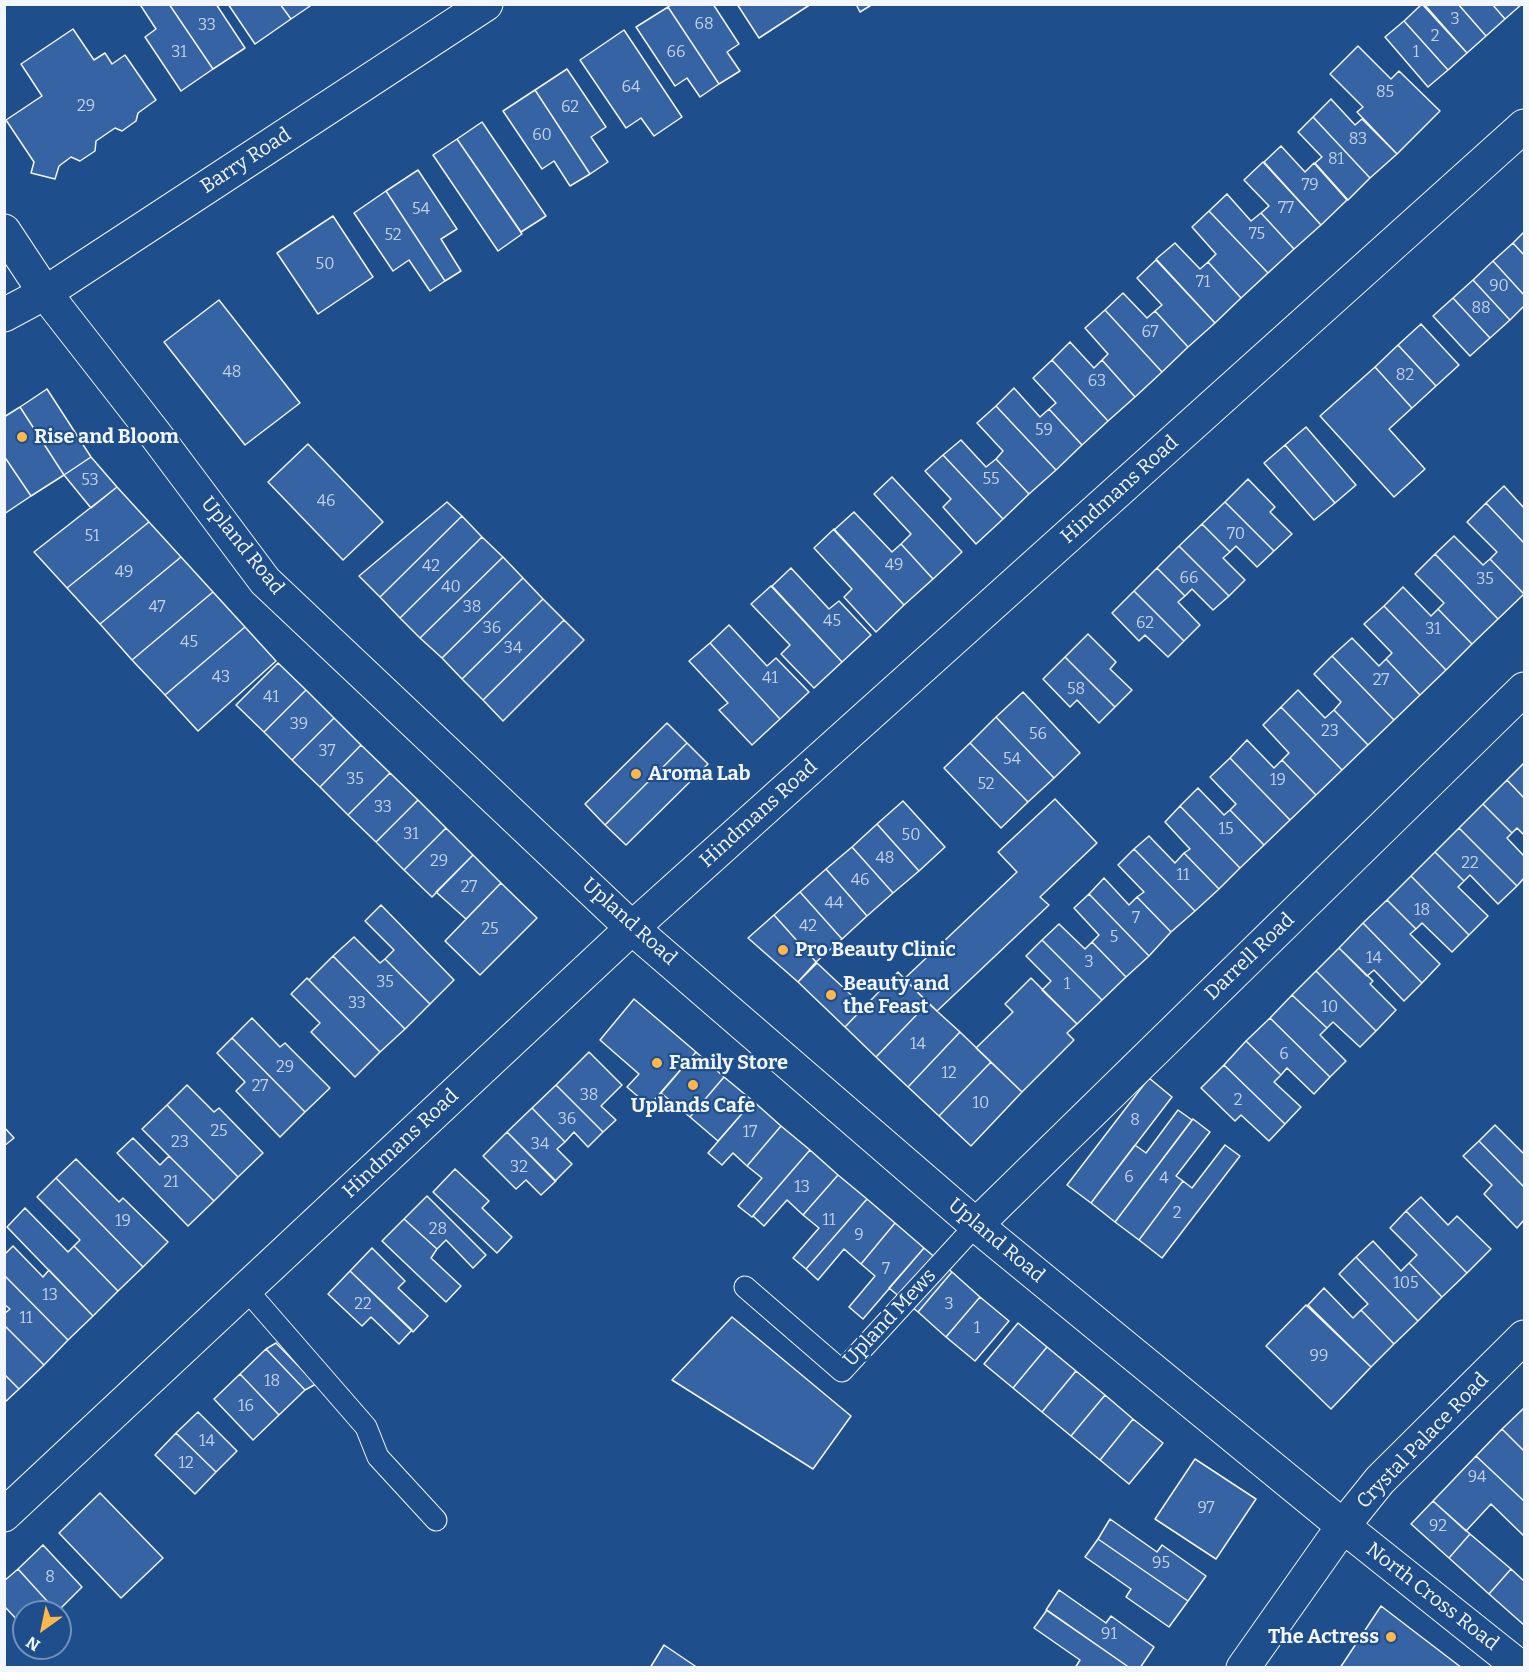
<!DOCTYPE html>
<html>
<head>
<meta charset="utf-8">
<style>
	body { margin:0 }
	#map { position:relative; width:1529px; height:1672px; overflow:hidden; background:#1f4e8c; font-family:Bitter,serif }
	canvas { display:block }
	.frame { position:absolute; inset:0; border:6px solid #f2f6ff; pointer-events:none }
	.north { position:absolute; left:12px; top:1600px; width:60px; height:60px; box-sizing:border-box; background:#1f4e8c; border:2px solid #7391ba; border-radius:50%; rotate:213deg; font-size:16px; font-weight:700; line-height:24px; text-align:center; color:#f2f6ff }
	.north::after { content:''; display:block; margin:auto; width:21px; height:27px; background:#ffb74d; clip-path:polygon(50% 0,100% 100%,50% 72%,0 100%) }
</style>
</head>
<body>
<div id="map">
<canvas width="1529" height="1672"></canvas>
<div class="frame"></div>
<div class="north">N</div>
</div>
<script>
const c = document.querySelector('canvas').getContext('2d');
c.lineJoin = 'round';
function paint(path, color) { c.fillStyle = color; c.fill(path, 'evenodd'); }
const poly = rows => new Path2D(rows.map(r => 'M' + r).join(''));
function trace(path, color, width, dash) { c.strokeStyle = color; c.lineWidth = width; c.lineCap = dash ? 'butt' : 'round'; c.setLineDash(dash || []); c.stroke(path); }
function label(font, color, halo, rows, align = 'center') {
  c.font = font + ' Bitter,serif'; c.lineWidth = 4.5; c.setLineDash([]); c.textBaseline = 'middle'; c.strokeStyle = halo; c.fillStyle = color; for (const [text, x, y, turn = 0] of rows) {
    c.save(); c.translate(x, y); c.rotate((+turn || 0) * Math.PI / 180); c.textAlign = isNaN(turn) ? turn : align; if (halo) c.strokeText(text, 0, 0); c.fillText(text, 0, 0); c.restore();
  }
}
const building = poly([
	[143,4,169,4,213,69,181,91,145,37,156,29,141,6,143,4],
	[169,4,216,4,245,48,213,69,169,4],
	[228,4,280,4,291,19,255,44,228,4],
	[280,4,313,4,291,19,280,4],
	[672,4,713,4,739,44,727,52,740,71,719,84,668,7,672,4],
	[737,4,811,4,759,38,737,4],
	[856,4,873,4,860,12,856,4],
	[1422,4,1467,53,1448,70,1404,21,1422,4],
	[1424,4,1458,4,1486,36,1467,53,1424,4],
	[1458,4,1492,4,1505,19,1486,36,1458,4],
	[1492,4,1522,4,1505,19,1492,4],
	[668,7,719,84,700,97,687,78,675,86,636,27,668,7],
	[1404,21,1448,70,1428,87,1385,37,1404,21],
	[73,29,94,60,105,53,112,64,125,55,156,100,138,113,136,121,122,131,115,128,96,141,95,151,80,161,71,157,59,166,55,179,31,173,34,162,6,120,42,96,21,64,73,29],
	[624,30,682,117,654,136,641,118,626,128,580,60,624,30],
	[1358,46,1391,79,1399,71,1440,111,1397,154,1357,112,1363,107,1330,74,1358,46],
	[567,69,606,127,591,137,608,162,590,174,535,90,567,69],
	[535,90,590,174,570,186,554,161,542,169,503,111,535,90],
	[1331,99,1355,125,1362,119,1397,154,1370,178,1313,117,1331,99],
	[1313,117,1370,178,1348,200,1315,163,1322,157,1298,132,1313,117],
	[482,122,546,216,521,232,457,139,482,122],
	[457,139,522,234,498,251,433,155,457,139],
	[1281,146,1305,172,1314,163,1347,200,1321,225,1264,162,1281,146],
	[1263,162,1321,225,1294,249,1261,213,1269,206,1244,180,1263,162],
	[418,170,457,229,441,239,461,271,445,281,386,191,418,170],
	[386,191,445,281,430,291,409,260,393,271,354,213,386,191],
	[1227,194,1251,221,1261,213,1294,249,1268,273,1209,211,1227,194],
	[1209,211,1268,273,1241,298,1208,262,1216,254,1192,227,1209,211],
	[333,216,373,277,318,314,277,253,333,216],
	[1524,232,1524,255,1513,243,1524,232],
	[1175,243,1200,269,1208,262,1241,298,1215,323,1156,259,1175,243],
	[1513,243,1524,255,1524,295,1493,261,1513,243],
	[1156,260,1215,323,1188,347,1155,311,1162,305,1137,278,1156,260],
	[1493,261,1524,295,1524,306,1510,320,1473,280,1493,261],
	[1473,280,1510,320,1490,338,1453,298,1473,280],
	[1123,293,1147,318,1155,311,1188,347,1162,372,1105,310,1123,293],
	[1453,298,1490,338,1470,356,1433,316,1453,298],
	[219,300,300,403,245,445,164,342,219,300],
	[1105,310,1162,372,1135,397,1102,360,1108,354,1085,328,1105,310],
	[1421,324,1459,365,1436,386,1398,345,1421,324],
	[1070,342,1094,368,1102,360,1135,397,1108,421,1052,360,1070,342],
	[1398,345,1436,386,1412,408,1375,367,1398,345],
	[1052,360,1108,421,1082,445,1049,409,1056,403,1033,378,1052,360],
	[1375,367,1412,408,1389,429,1425,469,1394,497,1320,416,1375,367],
	[1014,388,1040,417,1049,409,1082,445,1056,470,996,406,1014,388],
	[47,389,91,457,64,475,20,407,47,389],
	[996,406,1056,470,1029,494,996,459,1003,451,977,423,996,406],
	[20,407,64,475,31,496,4,456,4,417,20,407],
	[1306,427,1356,485,1335,503,1285,445,1306,427],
	[961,440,986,467,996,459,1029,494,1003,519,943,455,961,440],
	[308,444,383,522,343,560,268,482,308,444],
	[1285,445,1335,503,1314,520,1264,463,1285,445],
	[943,455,1003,519,976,544,943,507,951,499,925,471,943,455],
	[4,456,31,496,4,514,4,456],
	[91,457,117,487,91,508,64,475,91,457],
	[892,477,962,552,933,579,901,544,911,534,874,494,892,477],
	[1248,479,1275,507,1270,512,1292,534,1274,551,1225,502,1248,479],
	[1504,486,1524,508,1524,543,1486,503,1504,486],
	[117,487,149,522,67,588,34,552,117,487],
	[447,502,462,516,380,597,359,576,447,502],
	[1225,502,1274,551,1257,567,1236,546,1230,552,1202,524,1225,502],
	[1486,503,1524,543,1524,594,1490,559,1497,552,1467,522,1486,503],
	[854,512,892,552,901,544,933,579,904,605,834,530,854,512],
	[462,516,482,537,400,618,380,597,462,516],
	[149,522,181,557,100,624,67,588,149,522],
	[1202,524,1230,552,1223,558,1245,580,1229,596,1179,546,1202,524],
	[834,529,904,605,876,632,844,597,852,589,814,548,834,529],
	[1454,536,1483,565,1490,559,1524,594,1498,619,1435,554,1454,536],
	[482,537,503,557,420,638,400,618,482,537],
	[1179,546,1229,596,1213,610,1192,589,1185,596,1157,568,1179,546],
	[1435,554,1498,619,1472,644,1438,609,1444,603,1415,574,1435,554],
	[181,557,213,592,132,660,100,624,181,557],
	[503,557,523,578,442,658,420,638,503,557],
	[791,568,829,609,839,601,871,635,842,662,772,586,791,568],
	[1157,568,1185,596,1178,602,1200,625,1184,641,1134,591,1157,568],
	[523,578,543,599,462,679,442,658,523,578],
	[771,586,842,662,814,688,781,654,790,645,751,604,771,586],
	[1403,587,1431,616,1438,609,1472,644,1446,670,1384,606,1403,587],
	[1134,591,1184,641,1168,657,1145,635,1139,641,1112,613,1134,591],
	[213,592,245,627,165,695,132,660,213,592],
	[543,599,564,620,483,700,462,679,543,599],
	[1384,606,1446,670,1420,695,1386,659,1392,653,1364,624,1384,606],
	[564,620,584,640,503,721,483,700,564,620],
	[729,625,767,666,776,658,809,692,780,719,710,643,729,625],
	[245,627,276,661,198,731,165,695,245,627],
	[1088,634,1116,662,1110,669,1132,690,1115,707,1065,657,1088,634],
	[1352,638,1379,666,1386,659,1420,695,1394,720,1332,656,1352,638],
	[710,643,780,719,752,745,719,710,728,703,689,661,710,643],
	[1332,656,1394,720,1368,745,1334,710,1341,702,1314,674,1332,656],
	[1065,657,1115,707,1099,723,1077,700,1070,707,1043,679,1065,657],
	[278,663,306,690,264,732,236,705,278,663],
	[306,690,334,718,292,760,264,732,306,690],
	[1298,690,1325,718,1334,710,1368,745,1342,770,1281,707,1298,690],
	[1023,692,1080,753,1054,778,996,717,1023,692],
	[1281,707,1342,770,1316,795,1282,760,1289,753,1263,725,1281,707],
	[996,717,1054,778,1028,802,970,743,996,717],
	[334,718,361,745,320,787,292,760,334,718],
	[667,723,687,743,605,825,585,804,667,723],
	[1247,740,1274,768,1282,760,1316,795,1290,820,1230,758,1247,740],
	[687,743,708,764,626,845,605,825,687,743],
	[970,743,1028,802,1001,828,944,768,970,743],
	[361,745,390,773,348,815,320,787,361,745],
	[1230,758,1290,820,1264,845,1230,810,1236,804,1210,777,1230,758],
	[1524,763,1524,798,1507,780,1524,763],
	[390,773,418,800,376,842,348,815,390,773],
	[1507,780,1524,798,1524,835,1517,828,1512,833,1483,804,1507,780],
	[1198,788,1224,815,1230,810,1264,845,1240,868,1180,806,1198,788],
	[1055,799,1097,843,1040,897,1049,905,937,1011,904,979,1017,872,998,852,1055,799],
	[418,800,446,828,404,870,376,842,418,800],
	[903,801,945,847,919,871,877,824,903,801],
	[1483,804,1512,833,1507,838,1524,856,1524,878,1517,886,1459,828,1483,804],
	[1180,806,1240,868,1219,889,1184,853,1190,849,1165,822,1180,806],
	[877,824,919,871,893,893,852,847,877,824],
	[446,828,473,855,432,897,404,870,446,828],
	[1459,828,1517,886,1498,904,1470,875,1464,881,1435,852,1459,828],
	[1149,836,1175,863,1184,853,1219,889,1195,911,1134,849,1149,836],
	[852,847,893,893,867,916,826,869,852,847],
	[1134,849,1195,911,1171,932,1137,897,1144,892,1118,865,1134,849],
	[1435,852,1464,881,1458,887,1488,916,1469,935,1411,876,1435,852],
	[473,855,501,883,466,919,436,892,473,855],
	[826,869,867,916,842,939,800,892,826,869],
	[1411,876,1469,935,1452,952,1422,923,1416,929,1387,900,1411,876],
	[1104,878,1129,905,1137,897,1171,932,1149,956,1089,894,1104,878],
	[501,883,537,918,480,975,445,941,501,883],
	[800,892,842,939,816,962,774,915,800,892],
	[1089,894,1149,956,1126,977,1092,942,1099,935,1074,908,1089,894],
	[1387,900,1416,929,1410,934,1440,964,1422,983,1363,923,1387,900],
	[381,905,454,980,430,1004,385,959,394,950,365,921,381,905],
	[774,915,816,962,798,982,748,938,774,915],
	[1363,923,1422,983,1404,1001,1374,970,1367,976,1339,948,1363,923],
	[1059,924,1085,949,1092,942,1126,977,1102,1000,1042,940,1059,924],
	[354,937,380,963,385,959,430,1004,405,1029,333,956,354,937],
	[1042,940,1102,1000,1077,1024,1042,990,1051,981,1026,956,1042,940],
	[1339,948,1373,981,1370,984,1396,1010,1376,1031,1316,971,1339,948],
	[333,956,405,1029,380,1052,309,980,333,956],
	[817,963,864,1007,845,1027,798,982,817,963],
	[1316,971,1376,1031,1360,1047,1333,1022,1327,1028,1292,995,1316,971],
	[898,972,928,1003,876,1057,845,1027,898,972],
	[307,978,380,1052,355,1077,311,1032,320,1023,291,994,307,978],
	[1031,978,1077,1024,1067,1033,1074,1040,1022,1092,976,1048,1013,1012,1005,1004,1031,978],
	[1292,995,1327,1028,1320,1035,1346,1061,1330,1077,1270,1018,1292,995],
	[634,999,696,1052,649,1106,627,1087,639,1074,600,1040,634,999],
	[928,1003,960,1032,908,1087,876,1057,928,1003],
	[252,1018,280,1047,285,1043,330,1088,305,1112,232,1038,252,1018],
	[1270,1018,1330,1077,1314,1094,1287,1068,1281,1075,1246,1041,1270,1018],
	[960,1032,991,1062,939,1116,908,1087,960,1032],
	[232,1038,305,1112,280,1137,236,1091,245,1082,217,1053,232,1038],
	[1246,1041,1281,1075,1274,1082,1301,1107,1285,1124,1224,1065,1246,1041],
	[589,1052,622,1085,601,1106,616,1120,603,1132,556,1085,589,1052],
	[696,1052,724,1077,690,1117,661,1093,696,1052],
	[991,1062,1022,1092,971,1146,939,1116,991,1062],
	[1224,1065,1285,1124,1269,1141,1241,1115,1235,1121,1201,1088,1224,1065],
	[724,1077,753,1101,718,1141,690,1117,724,1077],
	[1149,1078,1172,1097,1091,1203,1067,1185,1149,1078],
	[187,1085,214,1112,219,1108,263,1153,238,1177,167,1105,187,1085],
	[556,1085,603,1132,588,1147,574,1132,565,1142,532,1108,556,1085],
	[753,1101,781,1126,747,1166,733,1153,722,1165,708,1153,753,1101],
	[167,1105,238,1177,214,1201,142,1129,167,1105],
	[532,1108,565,1142,557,1149,572,1164,555,1181,507,1132,532,1108],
	[1178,1110,1192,1120,1115,1222,1091,1203,1135,1145,1146,1153,1178,1110],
	[1193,1119,1210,1132,1176,1176,1183,1181,1139,1240,1115,1222,1193,1119],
	[1495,1125,1524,1154,1524,1187,1479,1141,1495,1125],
	[781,1126,810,1150,752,1217,738,1206,762,1178,747,1166,781,1126],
	[4,1127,14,1138,4,1146,4,1127],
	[507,1132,556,1181,541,1195,526,1180,516,1189,483,1156,507,1132],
	[133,1138,160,1165,169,1156,214,1201,188,1226,117,1153,133,1138],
	[1479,1141,1524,1187,1524,1220,1517,1228,1484,1194,1492,1185,1463,1156,1479,1141],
	[1225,1145,1240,1156,1162,1258,1139,1240,1183,1181,1192,1188,1225,1145],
	[810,1150,838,1175,803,1215,787,1200,764,1226,753,1216,810,1150],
	[76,1159,119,1202,123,1198,168,1242,143,1267,56,1178,76,1159],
	[455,1169,489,1201,482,1208,512,1237,497,1253,433,1192,455,1169],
	[838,1175,867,1199,806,1269,793,1258,819,1228,803,1215,838,1175],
	[56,1178,143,1267,118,1291,74,1246,80,1240,37,1197,56,1178],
	[427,1196,486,1255,473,1268,446,1240,437,1249,404,1219,427,1196],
	[1421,1197,1448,1225,1457,1216,1491,1249,1467,1273,1406,1211,1421,1197],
	[867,1199,895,1223,861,1264,844,1249,818,1280,806,1269,867,1199],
	[25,1208,68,1252,74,1246,118,1291,93,1316,7,1227,25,1208],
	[1406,1211,1467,1273,1442,1297,1409,1263,1417,1255,1390,1228,1406,1211],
	[404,1219,437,1249,431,1258,461,1286,446,1302,382,1241,404,1219],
	[895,1223,924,1248,863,1319,849,1307,875,1276,861,1264,895,1223],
	[1373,1241,1401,1271,1409,1263,1442,1297,1418,1321,1356,1257,1373,1241],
	[13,1246,43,1277,49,1270,93,1316,68,1340,4,1275,4,1255,13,1246],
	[372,1248,405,1281,398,1288,428,1316,413,1332,350,1271,372,1248],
	[924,1248,952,1272,918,1312,889,1288,924,1248],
	[1356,1257,1418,1321,1394,1344,1361,1310,1368,1304,1339,1274,1356,1257],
	[350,1271,412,1330,399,1344,371,1317,362,1326,328,1294,350,1271],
	[952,1272,980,1297,946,1337,918,1312,952,1272],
	[4,1275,68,1340,44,1365,4,1325,4,1314,10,1309,4,1304,4,1275],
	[1324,1288,1353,1318,1361,1310,1394,1344,1371,1367,1308,1305,1324,1288],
	[980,1297,1009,1321,975,1361,946,1337,980,1297],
	[1306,1305,1371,1367,1331,1409,1266,1346,1306,1305],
	[732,1317,851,1416,813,1469,672,1380,732,1317],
	[1018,1323,1047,1347,1013,1388,984,1364,1018,1323],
	[4,1325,44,1365,19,1389,4,1374,4,1325],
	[276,1343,316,1384,305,1390,266,1349,276,1343],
	[1047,1347,1076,1371,1042,1412,1013,1388,1047,1347],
	[266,1349,305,1390,279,1415,240,1374,266,1349],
	[1076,1371,1105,1395,1071,1436,1042,1412,1076,1371],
	[4,1374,19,1389,4,1403,4,1374],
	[240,1374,279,1415,253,1440,214,1399,240,1374],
	[1105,1395,1133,1419,1100,1460,1071,1436,1105,1395],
	[1524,1408,1524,1451,1502,1429,1524,1408],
	[198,1412,237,1451,216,1472,176,1433,198,1412],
	[1133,1419,1163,1443,1129,1484,1100,1460,1133,1419],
	[1502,1429,1524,1451,1524,1501,1476,1456,1502,1429],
	[176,1433,216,1472,195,1494,155,1455,176,1433],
	[1476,1456,1524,1501,1524,1536,1491,1504,1466,1531,1433,1501,1476,1456],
	[1195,1459,1256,1499,1216,1559,1155,1519,1195,1459],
	[100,1493,163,1558,121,1598,59,1533,100,1493],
	[1433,1501,1470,1534,1449,1558,1411,1524,1433,1501],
	[1110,1519,1157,1552,1162,1545,1206,1576,1188,1601,1098,1539,1110,1519],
	[1470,1534,1511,1569,1489,1594,1449,1558,1470,1534],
	[1098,1539,1188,1601,1169,1627,1126,1597,1131,1589,1085,1557,1098,1539],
	[43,1545,82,1587,57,1612,18,1569,43,1545],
	[18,1569,57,1612,24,1612,24,1627,4,1606,4,1581,18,1569],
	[1511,1569,1524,1581,1524,1625,1489,1594,1511,1569],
	[1059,1590,1106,1623,1111,1616,1154,1647,1140,1668,1130,1668,1046,1610,1059,1590],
	[1381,1606,1462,1668,1340,1668,1381,1606],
	[1047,1610,1130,1668,1075,1668,1080,1660,1034,1628,1047,1610],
	[664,1645,698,1668,650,1668,664,1645]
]);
const lane = poly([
	[745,1287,842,1371,976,1225],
	[246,1289,366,1427,378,1457,436,1520]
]);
const street = poly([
	[4,231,45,293,155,434,265,581,390,699,632,928,976,1225,1343,1526,1521,1668],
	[976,1225,1524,689],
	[4,1515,632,928,1524,126],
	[1243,1668,1343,1526,1380,1480,1524,1337]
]);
const secondary = poly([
	[4,315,45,293,486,4]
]);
const markers = [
	[22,437,6,"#ffb74d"],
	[636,774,6,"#ffb74d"],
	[783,950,6,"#ffb74d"],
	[831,995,6,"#ffb74d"],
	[657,1063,6,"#ffb74d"],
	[693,1085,6,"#ffb74d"],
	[1391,1637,6,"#ffb74d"]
];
const numberNames = [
	["3",1455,20],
	["68",704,25],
	["33",207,26],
	["2",1435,37],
	["31",179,53],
	["66",676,53],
	["1",1416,53],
	["64",631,88],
	["85",1385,93],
	["29",86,107],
	["62",570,108],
	["60",542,136],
	["83",1358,140],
	["81",1336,160],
	["79",1310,186],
	["77",1286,209],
	["54",421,210],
	["75",1257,235],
	["52",393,236],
	["50",325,265],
	["71",1203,283],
	["90",1499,287],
	["88",1481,309],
	["67",1150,333],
	["48",232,373],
	["82",1405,376],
	["63",1097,382],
	["59",1044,431],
	["55",991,480],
	["53",90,481],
	["46",326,502],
	["70",1236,535],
	["51",92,537],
	["49",894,566],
	["42",431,567],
	["49",124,573],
	["66",1189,579],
	["35",1485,580],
	["40",451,588],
	["47",157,608],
	["38",472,608],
	["45",832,622],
	["62",1145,624],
	["36",492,629],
	["31",1433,630],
	["45",189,643],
	["34",513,649],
	["43",221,678],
	["41",770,679],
	["27",1381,681],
	["58",1076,690],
	["41",271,698],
	["39",299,725],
	["23",1330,732],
	["56",1038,735],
	["37",327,752],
	["54",1012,760],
	["35",355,780],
	["19",1278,781],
	["52",986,785],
	["33",383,808],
	["15",1226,830],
	["31",411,835],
	["50",911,836],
	["48",885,859],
	["29",439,862],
	["22",1470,864],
	["11",1183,876],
	["46",860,881],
	["27",469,888],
	["44",834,904],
	["18",1422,911],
	["7",1136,919],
	["42",808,927],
	["25",490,930],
	["5",1114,938],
	["14",1374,959],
	["3",1089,963],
	["35",385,983],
	["1",1067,985],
	["33",357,1004],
	["10",1330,1008],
	["14",918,1045],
	["6",1284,1055],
	["29",285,1068],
	["12",949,1074],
	["27",260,1087],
	["38",589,1096],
	["2",1238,1101],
	["10",981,1104],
	["36",567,1120],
	["8",1135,1121],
	["25",219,1132],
	["17",750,1133],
	["23",180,1143],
	["34",540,1145],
	["32",519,1168],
	["6",1129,1178],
	["4",1164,1179],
	["21",171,1183],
	["13",802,1188],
	["2",1177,1214],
	["11",829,1221],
	["19",123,1222],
	["28",438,1230],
	["9",859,1236],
	["7",886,1270],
	["105",1406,1284],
	["13",50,1296],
	["22",363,1305],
	["3",949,1305],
	["11",26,1319],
	["1",977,1329],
	["99",1319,1357],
	["18",272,1382],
	["16",246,1407],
	["14",207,1442],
	["12",186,1464],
	["94",1477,1478],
	["97",1206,1509],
	["92",1438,1527],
	["95",1161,1564],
	["8",50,1578],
	["91",1109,1635]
];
const streetNames = [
	["Barry Road",246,161,-33],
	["Hindmans Road",1120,490,-42],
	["Upland Road",242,546,51],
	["Hindmans Road",759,814,-42],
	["Upland Road",629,922,42],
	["Darrell Road",1250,957,-44],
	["Hindmans Road",401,1144,-43],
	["Upland Road",996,1241,40],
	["Upland Mews",890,1318,-47],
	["Crystal Palace Road",1423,1441,-46],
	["North Cross Road",1432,1597,38]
];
const poiNames = [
	["Rise and Bloom",34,437],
	["Aroma Lab",648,774],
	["Pro Beauty Clinic",795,950],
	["Beauty and",843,984],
	["the Feast",843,1007],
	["Family Store",669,1063],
	["Uplands Cafe",693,1106,"center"],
	["The Actress",1379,1637,"right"]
];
paint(building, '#3563a3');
trace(building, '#f2f6ff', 1.5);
trace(lane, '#f2f6ff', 23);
trace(street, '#f2f6ff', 35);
trace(secondary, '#f2f6ff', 35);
trace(lane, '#1f4e8c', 21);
trace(street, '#1f4e8c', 33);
trace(secondary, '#1f4e8c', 33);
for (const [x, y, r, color] of markers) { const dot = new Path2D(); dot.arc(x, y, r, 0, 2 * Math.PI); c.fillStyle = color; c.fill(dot); trace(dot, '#1f4e8c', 2); }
label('16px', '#c3d1e8', null, numberNames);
label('20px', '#f2f6ff', '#1f4e8c', streetNames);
label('bold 20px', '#f2f6ff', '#1f4e8c', poiNames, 'left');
</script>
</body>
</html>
